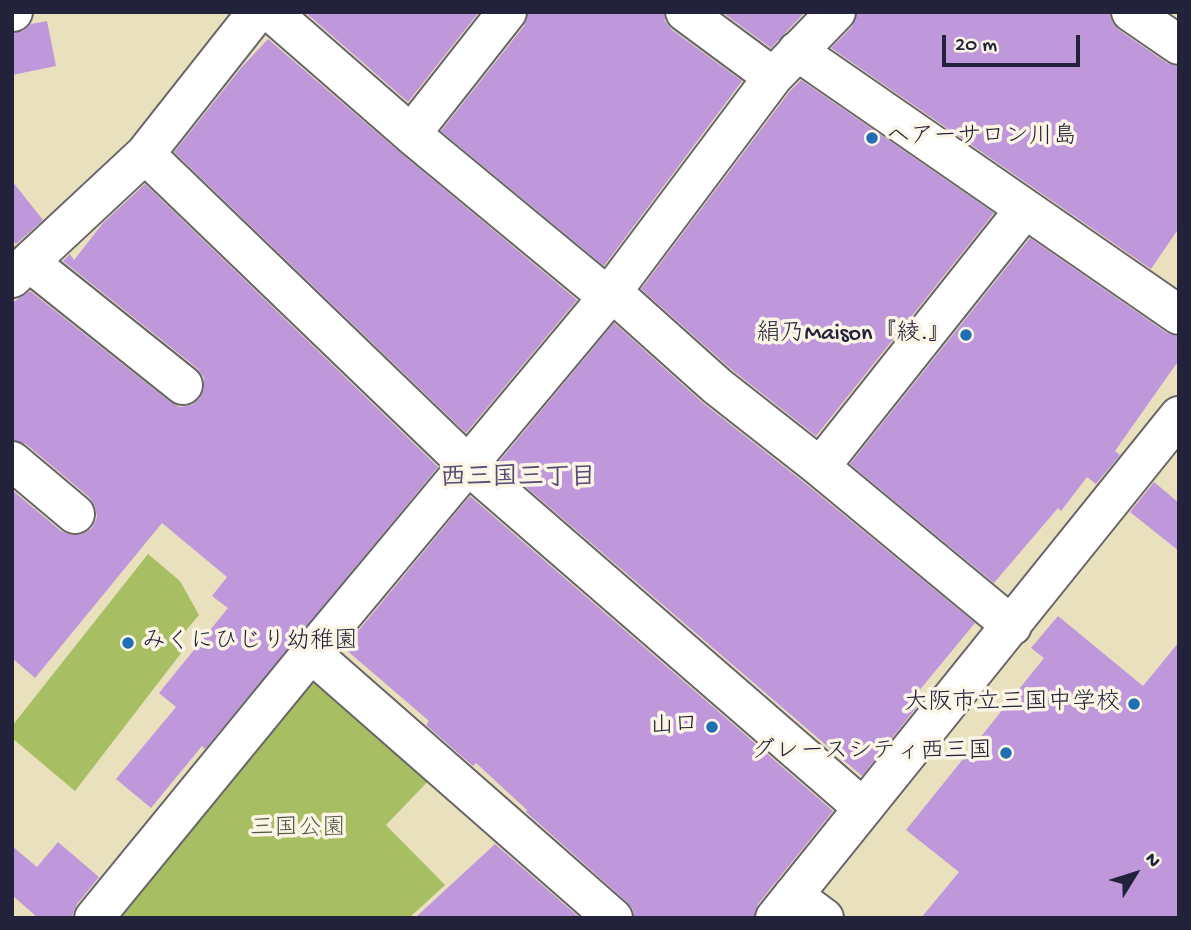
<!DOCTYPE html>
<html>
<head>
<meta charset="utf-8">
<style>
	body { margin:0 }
	#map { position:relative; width:1191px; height:930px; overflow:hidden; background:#e9e1bd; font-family:"Gochi Hand",sans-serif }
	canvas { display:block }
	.frame { position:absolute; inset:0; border:14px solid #22223b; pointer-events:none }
	.north { position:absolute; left:1100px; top:839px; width:70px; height:70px; -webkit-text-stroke:5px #fcf5e5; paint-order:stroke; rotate:52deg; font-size:19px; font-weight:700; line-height:28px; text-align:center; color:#22223b }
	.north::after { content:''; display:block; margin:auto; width:24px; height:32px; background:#22223b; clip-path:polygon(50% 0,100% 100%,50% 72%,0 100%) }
	.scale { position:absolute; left:942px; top:35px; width:138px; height:32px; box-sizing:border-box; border:4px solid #22223b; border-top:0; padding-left:9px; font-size:21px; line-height:24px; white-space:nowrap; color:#22223b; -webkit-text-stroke:5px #fcf5e5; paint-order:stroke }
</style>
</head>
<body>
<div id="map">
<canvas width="1191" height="930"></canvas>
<div class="frame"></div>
<div class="north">N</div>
<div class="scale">20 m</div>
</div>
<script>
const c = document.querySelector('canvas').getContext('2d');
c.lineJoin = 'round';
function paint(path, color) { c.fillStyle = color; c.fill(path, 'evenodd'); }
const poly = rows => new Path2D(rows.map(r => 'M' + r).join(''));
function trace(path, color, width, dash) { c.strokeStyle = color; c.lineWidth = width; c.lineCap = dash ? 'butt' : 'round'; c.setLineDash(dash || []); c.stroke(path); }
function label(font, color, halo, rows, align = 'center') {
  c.font = font + ' "Gochi Hand","Klee One",sans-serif'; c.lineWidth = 7; c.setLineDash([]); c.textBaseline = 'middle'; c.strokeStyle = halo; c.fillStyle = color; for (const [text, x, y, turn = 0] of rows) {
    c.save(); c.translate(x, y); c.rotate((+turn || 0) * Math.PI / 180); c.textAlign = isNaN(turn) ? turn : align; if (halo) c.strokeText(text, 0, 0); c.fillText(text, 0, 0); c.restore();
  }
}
const green = poly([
	[148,554,180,581,199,615,178,640,185,648,75,791,12,738,12,726],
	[316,669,435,774,386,825,445,885,409,918,114,918]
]);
const building = poly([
	[305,12,479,12,408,102],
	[528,12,664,12,665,21,672,30,742,81,604,266,441,131,524,26],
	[722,12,805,12,771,48],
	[857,12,1109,12,1112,22,1119,30,1167,63,1179,67,1179,228,1151,269,831,48,852,27],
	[47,21,56,66,12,75,12,34,23,31,31,24],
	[268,39,397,150,577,300,466,433,174,152,241,68],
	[801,80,994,213,816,436,731,369,641,289,790,91],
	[12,181,43,220,16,244,12,239],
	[145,184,438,467,205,749,202,746,151,808,116,779,176,707,159,693,228,608,212,596,227,577,162,523,35,678,12,658,12,490,61,531,71,535,83,534,92,528,97,517,95,506,89,497,26,444,12,440,12,303,30,291,170,402,180,407,192,405,200,398,204,389,204,378,197,368,63,261,70,254,74,260,103,223],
	[1030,238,1167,333,1179,337,1179,360,1115,451,1120,455,1096,484,1087,477,1061,511,1058,508,994,583,850,464],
	[614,323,703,403,806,484,975,623,913,698,919,704,862,776,498,463],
	[1154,482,1179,503,1179,551,1130,512],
	[470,496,833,811,758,904,754,918,634,918,633,910,627,902,526,812,527,810,476,763,473,766,426,725,429,721,344,648],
	[1058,616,1143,686,1179,642,1179,918,921,918,959,872,906,830,1044,658,1031,648],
	[58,842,99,877,77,904,71,918,38,918,12,895,12,846,37,867],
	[495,844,580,918,415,918]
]);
const minor = poly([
	[12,12,13,12],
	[271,12,411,134,608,297],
	[685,12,773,77],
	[1131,12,1179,45],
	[797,51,1179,315],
	[411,134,507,12],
	[145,154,469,466,862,807],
	[29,262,183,385],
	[12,278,145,154,257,12],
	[612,292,717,386,820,467,1025,209],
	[12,461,75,514],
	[820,467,1012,626],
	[311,653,613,918],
	[793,895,824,918],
	[94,918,311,653,608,297,773,77,836,12],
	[775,918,1179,416]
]);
const markers = [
	[872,138,7,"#1f6fb2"],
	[966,335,7,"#1f6fb2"],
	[128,643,7,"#1f6fb2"],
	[1134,704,7,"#1f6fb2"],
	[712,727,7,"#1f6fb2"],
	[1006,753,7,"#1f6fb2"]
];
const poiNames = [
	["ヘアーサロン川島",886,138,"left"],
	["絹乃Maison『綾.』",952,335],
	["みくにひじり幼稚園",142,643,"left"],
	["大阪市立三国中学校",1120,704],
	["山口",698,727],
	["グレースシティ西三国",992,753]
];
const parkNames = [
	["三国公園",298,830]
];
const neighbourhoodNames = [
	["西三国三丁目",518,480]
];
paint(green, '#a7be63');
paint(building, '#bf97db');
trace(minor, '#686568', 42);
trace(minor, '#fff', 38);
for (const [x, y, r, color] of markers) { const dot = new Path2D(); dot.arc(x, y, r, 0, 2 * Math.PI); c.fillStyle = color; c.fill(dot); trace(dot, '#fcf5e5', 2.5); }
label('24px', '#22223b', '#fcf5e5', poiNames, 'right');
label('24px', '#515949', '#fcf5e5', parkNames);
label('bold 26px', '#594b73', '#fcf5e5', neighbourhoodNames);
</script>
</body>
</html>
